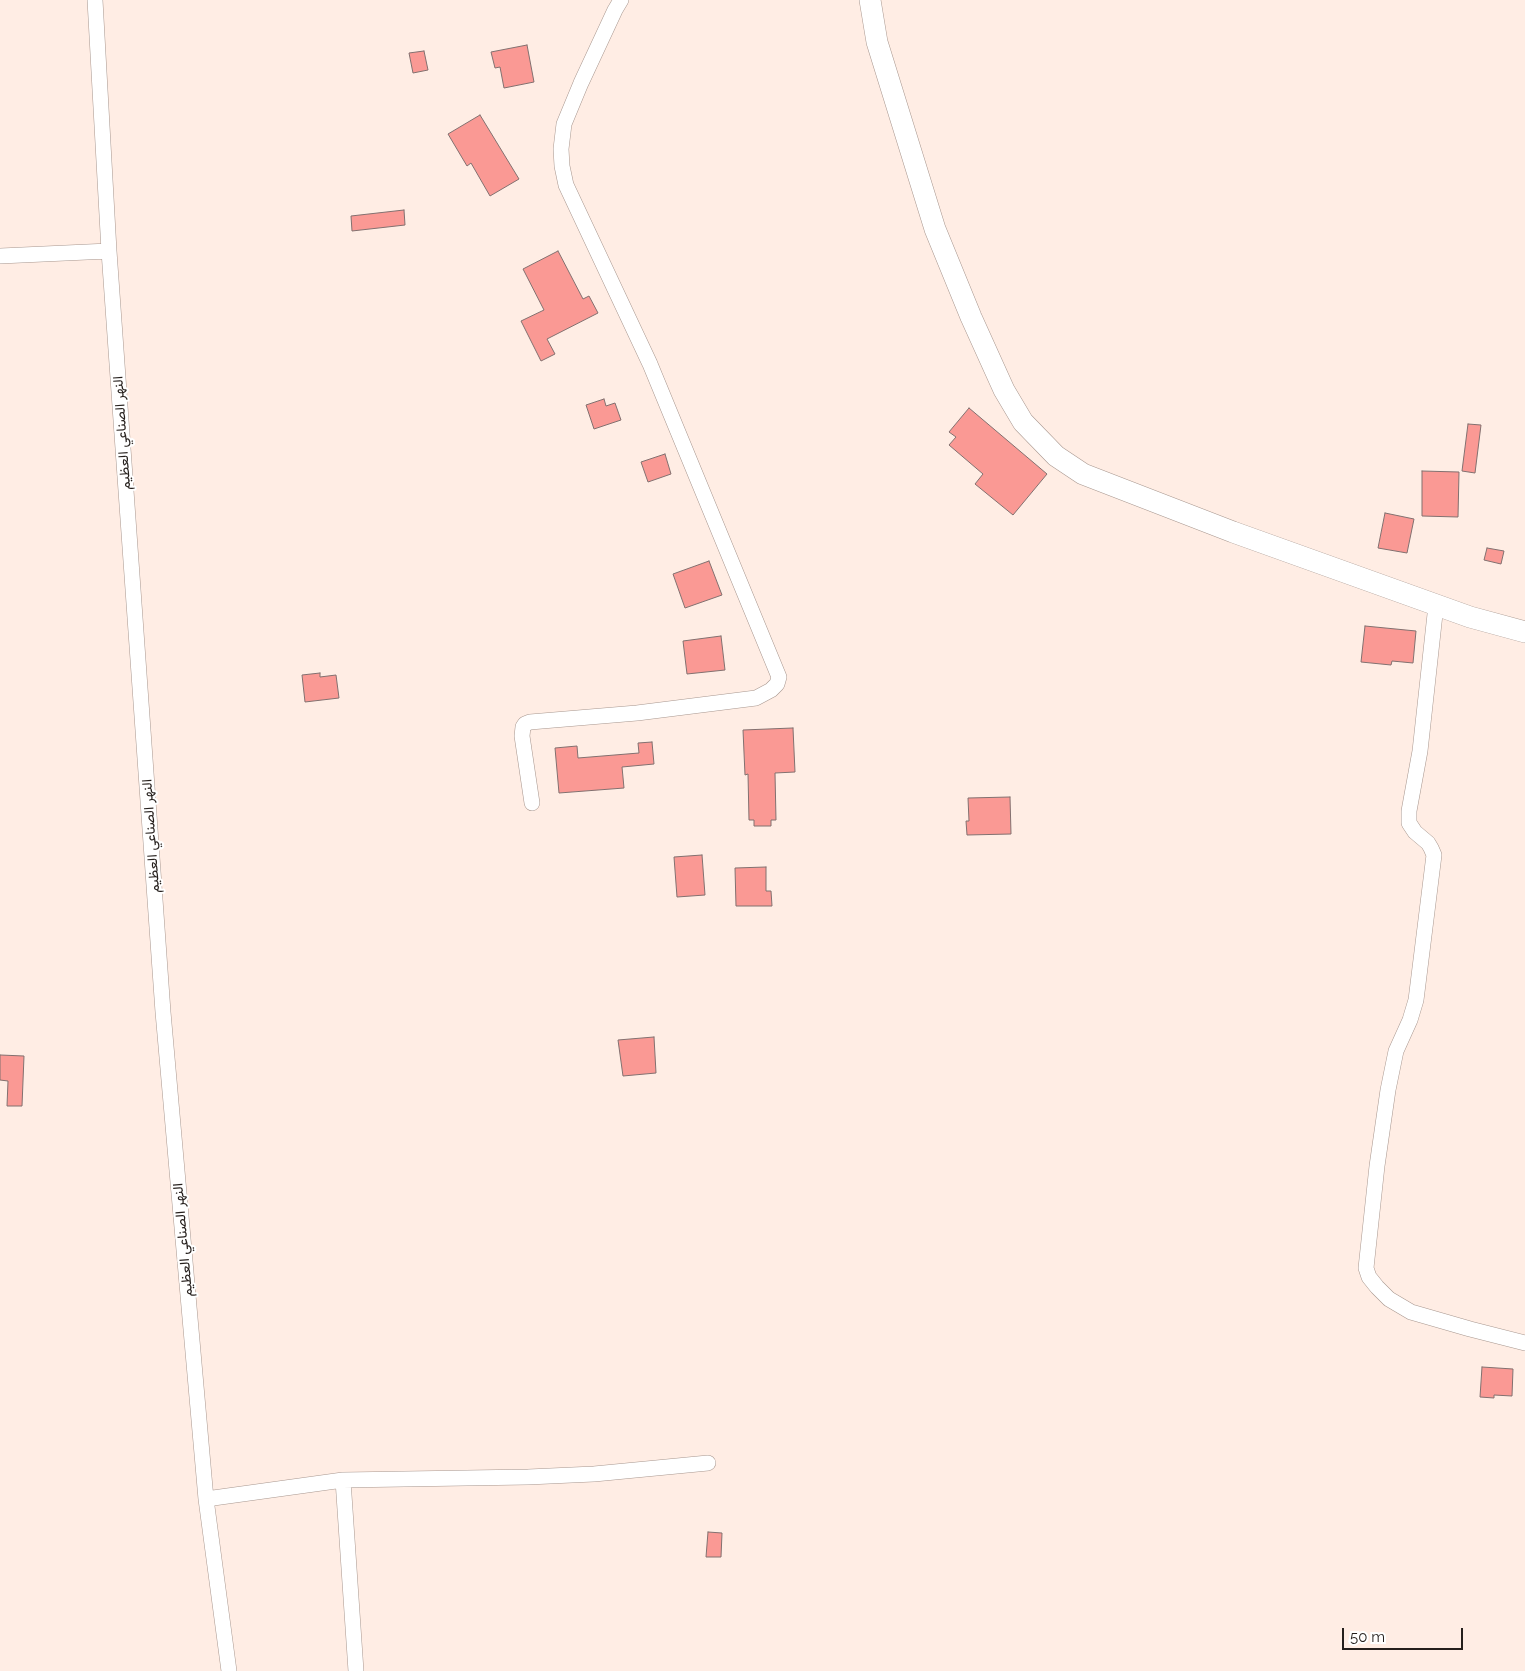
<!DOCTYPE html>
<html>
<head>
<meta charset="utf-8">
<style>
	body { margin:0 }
	#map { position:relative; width:1525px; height:1671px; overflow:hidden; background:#ffede4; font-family:Raleway,sans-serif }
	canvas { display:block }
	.scale { position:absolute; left:1342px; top:1628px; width:121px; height:22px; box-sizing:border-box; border:2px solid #251f1c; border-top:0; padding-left:6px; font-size:15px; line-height:18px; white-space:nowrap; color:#251f1c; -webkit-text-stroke:4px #fff; paint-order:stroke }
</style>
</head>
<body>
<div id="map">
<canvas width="1525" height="1671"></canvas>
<div class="scale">50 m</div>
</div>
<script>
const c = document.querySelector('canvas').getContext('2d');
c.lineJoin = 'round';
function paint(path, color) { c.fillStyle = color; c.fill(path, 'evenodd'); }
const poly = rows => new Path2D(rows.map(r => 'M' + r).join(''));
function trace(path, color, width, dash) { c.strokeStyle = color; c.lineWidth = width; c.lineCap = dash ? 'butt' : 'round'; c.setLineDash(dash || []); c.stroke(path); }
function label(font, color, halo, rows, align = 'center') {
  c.font = font + ' Raleway,Vazirmatn,sans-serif'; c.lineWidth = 4; c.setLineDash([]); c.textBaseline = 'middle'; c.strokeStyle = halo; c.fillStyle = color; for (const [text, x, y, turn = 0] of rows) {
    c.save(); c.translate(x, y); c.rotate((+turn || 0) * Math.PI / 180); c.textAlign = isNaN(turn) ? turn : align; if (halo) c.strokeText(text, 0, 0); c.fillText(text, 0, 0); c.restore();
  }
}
const building = poly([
	[527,45,534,82,504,88,500,67,495,68,491,52,527,45],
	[424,51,428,70,413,73,409,53,424,51],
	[480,115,519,179,490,196,471,163,467,166,448,134,480,115],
	[404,210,405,225,352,231,351,216,404,210],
	[558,251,583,299,589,296,598,313,547,339,555,354,541,361,521,321,544,310,523,269,558,251],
	[604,399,606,406,615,403,621,420,594,429,586,405,604,399],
	[969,408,1047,474,1013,515,975,484,983,474,949,445,956,437,949,432,969,408],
	[1468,424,1481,425,1475,473,1462,471,1468,424],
	[665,454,671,474,648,482,641,462,665,454],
	[1422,471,1459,472,1458,517,1422,516,1422,471],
	[1385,513,1414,519,1407,553,1378,548,1385,513],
	[1487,548,1504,551,1501,564,1484,560,1487,548],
	[709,561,722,595,685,608,673,574,709,561],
	[1365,626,1416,631,1413,663,1392,661,1391,665,1361,662,1365,626],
	[721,636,725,670,687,674,683,641,721,636],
	[320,673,320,677,336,675,339,698,305,702,302,675,320,673],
	[793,728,795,772,775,773,776,820,771,820,771,826,754,826,754,820,749,820,748,774,745,775,743,730,793,728],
	[652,742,654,764,622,767,624,788,559,793,555,748,577,746,578,758,639,753,638,743,652,742],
	[1010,797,1011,834,967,835,966,821,969,821,968,798,1010,797],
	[702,855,705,895,677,897,674,857,702,855],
	[766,867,766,891,771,891,772,906,736,906,735,868,766,867],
	[654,1037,656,1073,623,1076,618,1040,654,1037],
	[0,1055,24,1056,22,1106,7,1106,8,1081,0,1080,0,1055],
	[1482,1367,1513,1369,1512,1396,1494,1395,1494,1398,1480,1397,1482,1367],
	[708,1532,722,1533,721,1557,706,1557,708,1532]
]);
const street = poly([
	[95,0,109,251,163,1012,206,1499,229,1671],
	[0,256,109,251],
	[1436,605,1420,751,1409,811,1409,823,1415,832,1428,843,1431,848,1434,855,1433,863,1416,1000,1410,1020,1396,1051,1388,1090,1377,1166,1366,1268,1369,1277,1377,1287,1389,1299,1411,1312,1470,1329,1525,1343],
	[532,803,522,736,523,727,525,724,530,722,637,713,756,698,771,690,777,684,779,677,650,364,566,185,562,166,561,149,564,124,581,83,615,10,621,0],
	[343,1480,356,1671],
	[206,1499,343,1480,528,1477,594,1474,708,1463]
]);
const secondary = poly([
	[870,0,877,42,935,229,971,317,1004,390,1023,422,1056,456,1083,474,1233,532,1470,617,1525,632]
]);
const streetNames = [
	["النهر الصناعي العظيم",122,433,-94],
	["النهر الصناعي العظيم",151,836,-94],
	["النهر الصناعي العظيم",183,1240,-95]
];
paint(building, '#fa9994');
trace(building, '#82706f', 1);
trace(street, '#a8978f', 16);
trace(secondary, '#a8978f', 22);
trace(street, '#fff', 15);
trace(secondary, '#fff', 21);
label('14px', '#251f1c', '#fff', streetNames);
</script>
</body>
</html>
